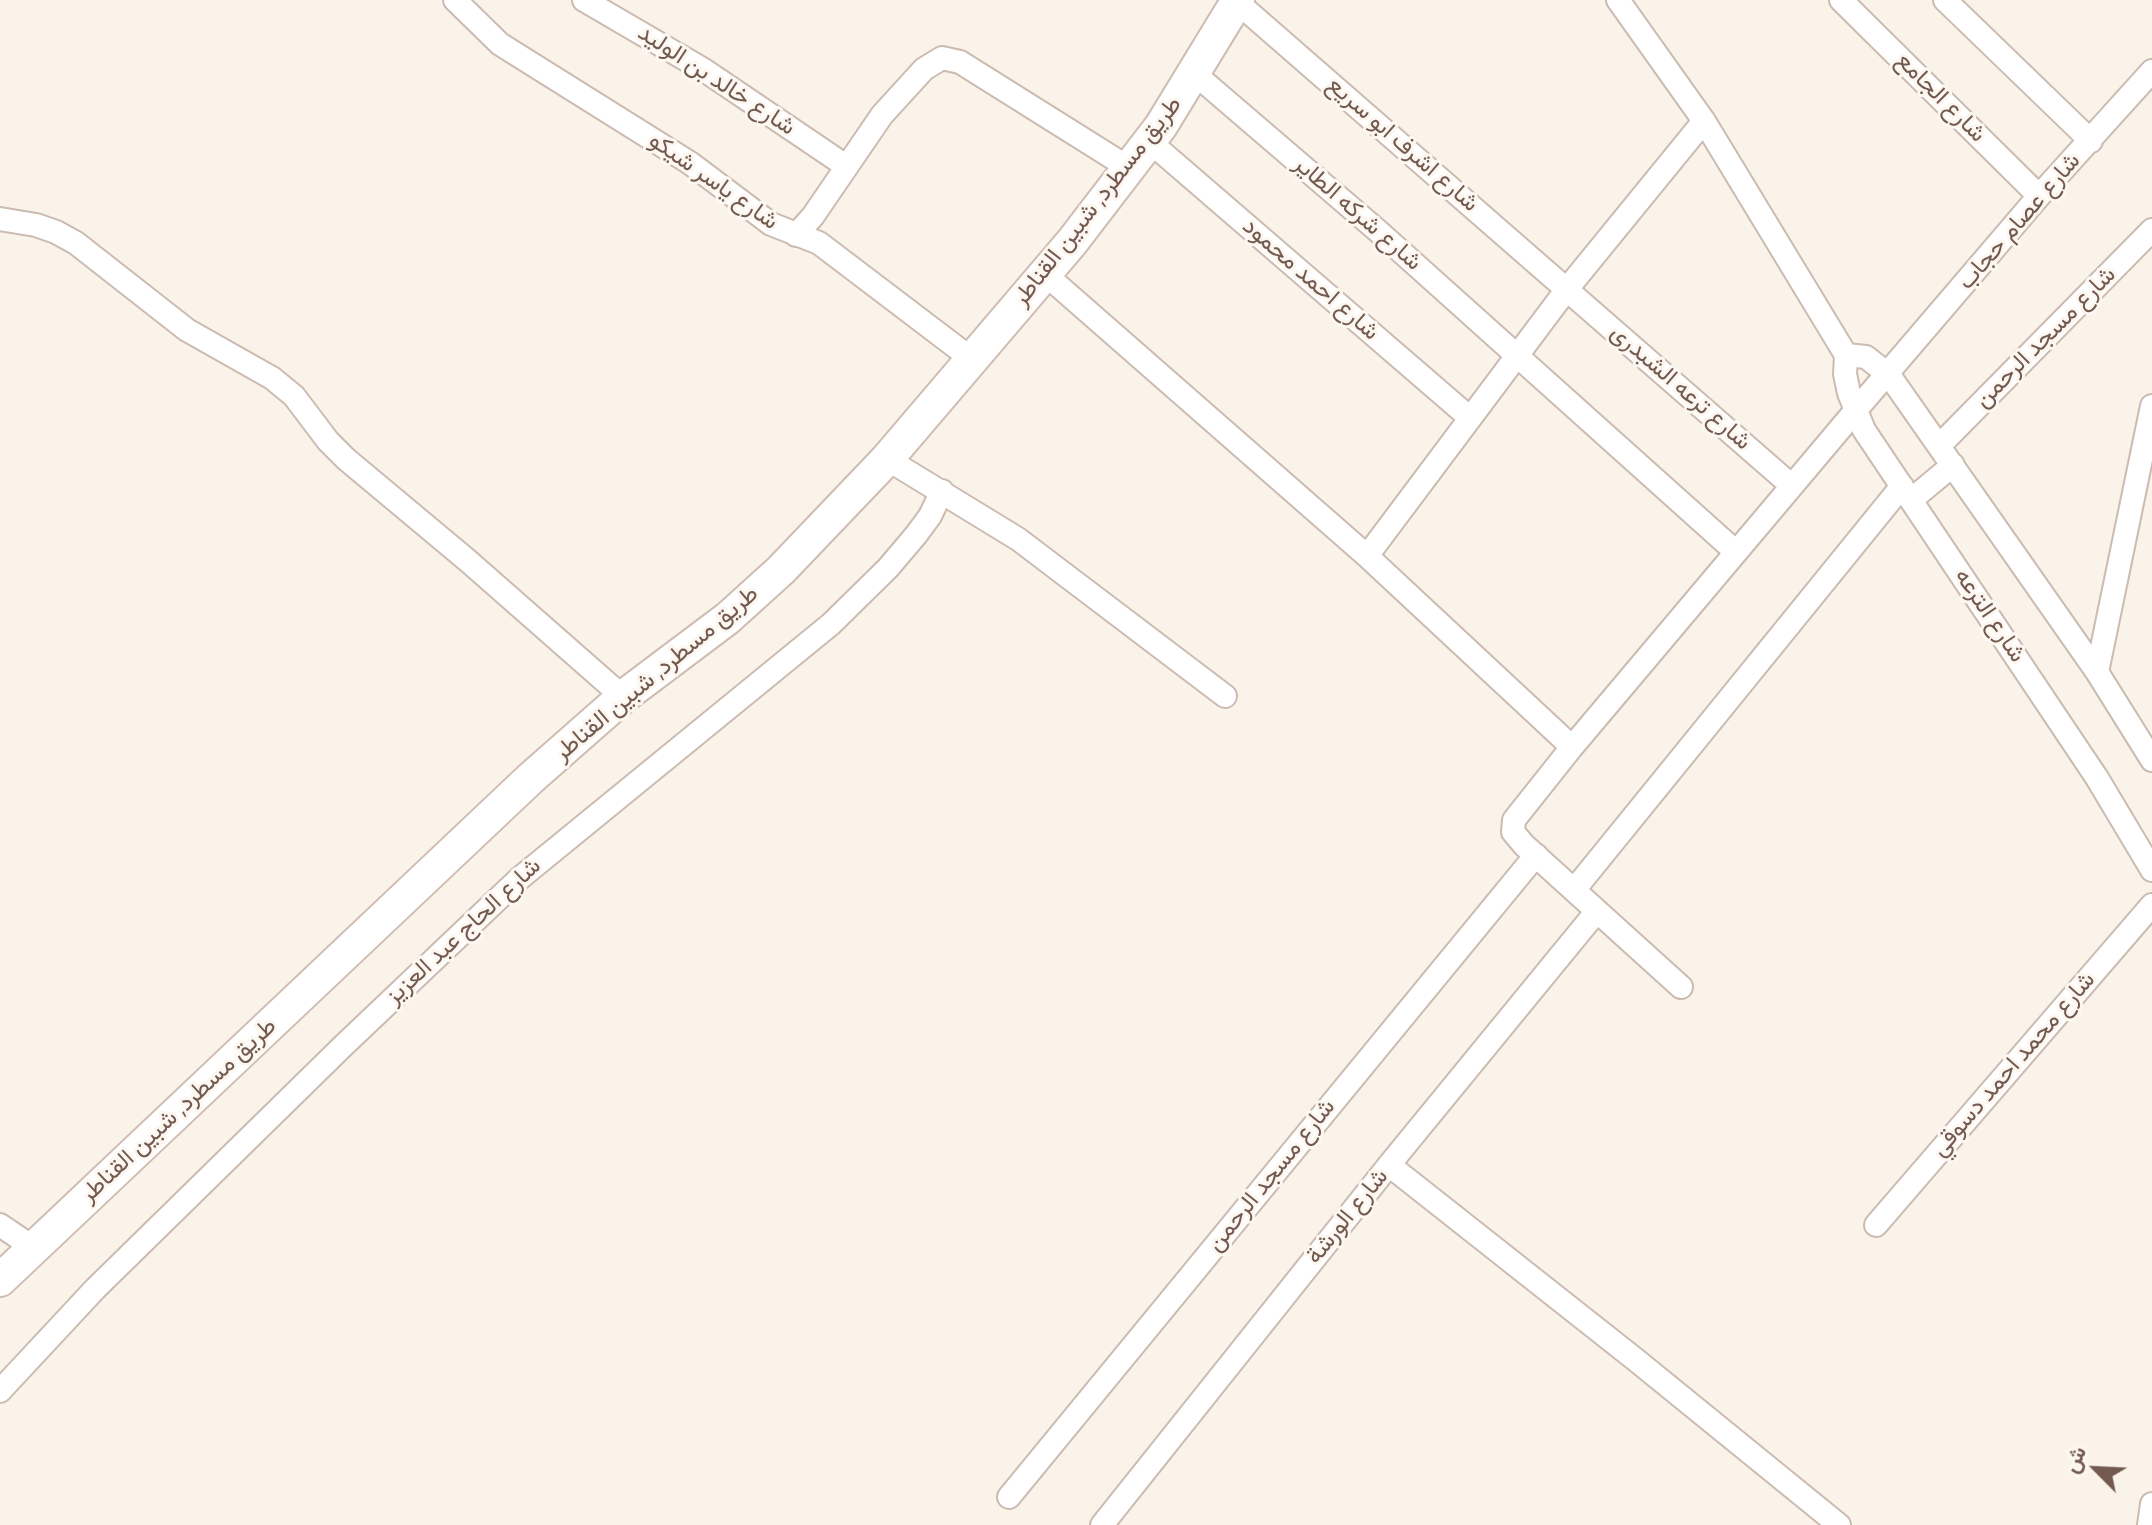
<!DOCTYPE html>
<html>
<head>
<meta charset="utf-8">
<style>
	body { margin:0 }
	#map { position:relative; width:2152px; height:1525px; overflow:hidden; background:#faf3ea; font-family:"Titillium Web",Vazirmatn,sans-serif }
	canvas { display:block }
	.north { position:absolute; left:2056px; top:1429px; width:80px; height:80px; -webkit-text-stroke:6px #fdf7f1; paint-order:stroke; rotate:294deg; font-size:22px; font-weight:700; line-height:32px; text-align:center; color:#725a50 }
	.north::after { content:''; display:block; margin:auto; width:28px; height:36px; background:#725a50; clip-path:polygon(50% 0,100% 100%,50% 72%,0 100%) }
</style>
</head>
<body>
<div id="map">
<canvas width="2152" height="1525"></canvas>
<div class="north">ش</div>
</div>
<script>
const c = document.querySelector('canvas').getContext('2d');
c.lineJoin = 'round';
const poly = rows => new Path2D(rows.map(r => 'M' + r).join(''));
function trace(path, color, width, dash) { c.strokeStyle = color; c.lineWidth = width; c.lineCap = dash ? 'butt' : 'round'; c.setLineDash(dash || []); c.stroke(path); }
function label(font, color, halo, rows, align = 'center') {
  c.font = font + ' "Titillium Web",Vazirmatn,sans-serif'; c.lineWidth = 6; c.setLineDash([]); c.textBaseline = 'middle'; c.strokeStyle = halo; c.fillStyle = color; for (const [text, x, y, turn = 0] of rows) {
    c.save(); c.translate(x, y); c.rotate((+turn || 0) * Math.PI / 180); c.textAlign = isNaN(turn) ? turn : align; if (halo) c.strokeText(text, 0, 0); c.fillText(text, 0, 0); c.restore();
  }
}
const street = poly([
	[455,0,500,44,690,163,771,224,819,243,973,360],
	[584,0,704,70,846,166],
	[1618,0,1704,121,1846,355,1845,374,1849,393,1864,430,2097,778,2152,870],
	[1841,0,2039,196],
	[1945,0,2091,141],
	[1237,2,1792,486],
	[1195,74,1378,231,1736,552],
	[1149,141,1470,418],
	[0,219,36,225,56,232,76,243,187,330,272,378,294,396,328,441,346,459,467,560,623,697],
	[796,235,813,216,882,115,924,69,942,58,960,62,1129,168],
	[1045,274,1367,556,1572,747],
	[1846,355,1866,357,1889,375,2097,672,2152,760],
	[1939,446,2152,230],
	[887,459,1018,539,1225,696],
	[1911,500,1953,465],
	[1367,556,1567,289,1704,121],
	[2097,672,2152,406],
	[1574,890,1902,486],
	[1681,987,1524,845,1513,832,1514,820,1572,747,1856,410,2039,196,2152,71],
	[1389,1165,1636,1360,1839,1525],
	[0,1225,34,1248],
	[1876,1225,2152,905],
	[0,1391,95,1289,343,1046,520,878,831,624,888,568,916,535,930,516,942,491],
	[1009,1497,1536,855],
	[1102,1525,1389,1165,1597,911],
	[2149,1525,2152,1504]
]);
const secondary = poly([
	[0,1280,531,778,623,697,728,618,781,570,887,459,1072,242,1161,126,1238,0]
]);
const streetNames = [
	["شارع خالد بن الوليد",716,81,33],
	["شارع الجامع",1940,98,45],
	["شارع اشرف ابو سريع",1402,145,41],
	["شارع ياسر شيكو",713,182,35],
	["طريق مسطرد, شبين القناطر",1098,202,-52],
	["شارع شركه الطاير",1357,214,41],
	["شارع عصام حجاب",2020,222,-49],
	["شارع احمد محمود",1310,280,41],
	["شارع مسجد الرحمن",2046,338,-45],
	["شارع ترعه الشبدرى",1680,388,41],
	["شارع الترعه",1989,616,56],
	["طريق مسطرد, شبين القناطر",657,674,-40],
	["شارع الحاج عبد العزيز",464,932,-43],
	["شارع محمد احمد دسوقي",2014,1065,-49],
	["طريق مسطرد, شبين القناطر",179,1111,-43],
	["شارع مسجد الرحمن",1272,1176,-51],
	["شارع الورشة",1348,1217,-51]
];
trace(street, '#cbbbb1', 26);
trace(secondary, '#cfbcb2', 36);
trace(street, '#fff', 22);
trace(secondary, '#fff', 32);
label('24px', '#725a50', '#fdf7f1', streetNames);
</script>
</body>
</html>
